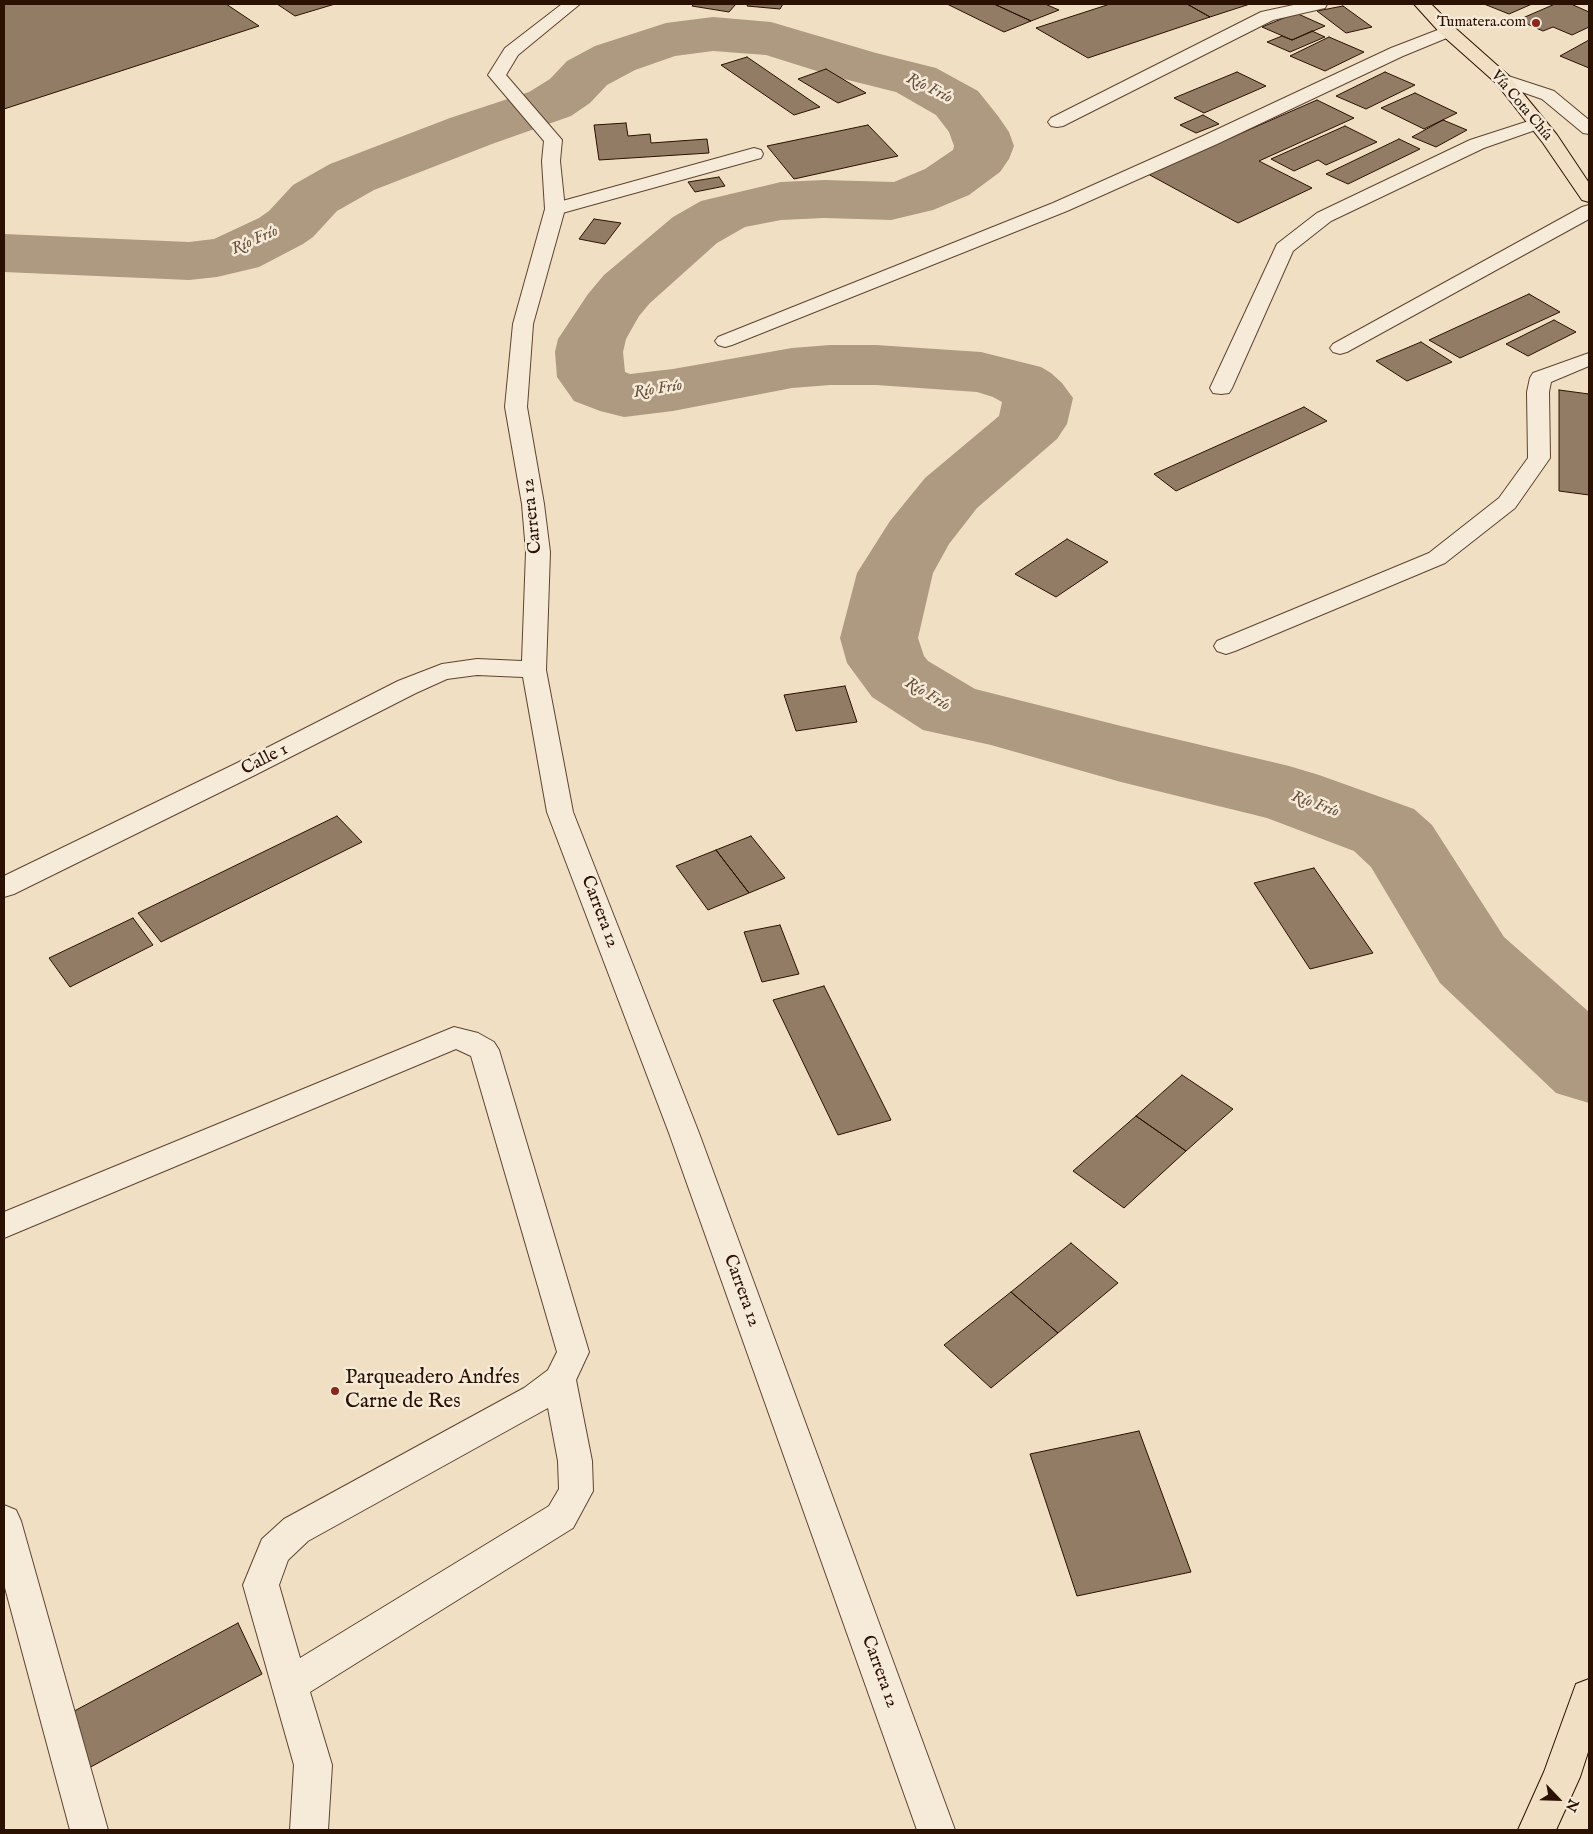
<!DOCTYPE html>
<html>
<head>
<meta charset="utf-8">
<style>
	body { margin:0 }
	#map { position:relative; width:1593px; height:1834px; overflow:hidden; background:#f1dfc3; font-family:"IM FELL English",serif }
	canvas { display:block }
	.frame { position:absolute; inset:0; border:5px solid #2b1100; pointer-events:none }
	.north { position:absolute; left:1533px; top:1774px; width:50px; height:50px; -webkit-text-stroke:4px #f6ead8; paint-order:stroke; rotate:114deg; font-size:14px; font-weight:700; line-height:20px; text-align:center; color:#2b1100 }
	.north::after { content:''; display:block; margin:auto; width:18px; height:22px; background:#2b1100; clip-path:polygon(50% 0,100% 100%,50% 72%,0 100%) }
</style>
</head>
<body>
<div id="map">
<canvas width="1593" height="1834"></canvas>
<div class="frame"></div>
<div class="north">N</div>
</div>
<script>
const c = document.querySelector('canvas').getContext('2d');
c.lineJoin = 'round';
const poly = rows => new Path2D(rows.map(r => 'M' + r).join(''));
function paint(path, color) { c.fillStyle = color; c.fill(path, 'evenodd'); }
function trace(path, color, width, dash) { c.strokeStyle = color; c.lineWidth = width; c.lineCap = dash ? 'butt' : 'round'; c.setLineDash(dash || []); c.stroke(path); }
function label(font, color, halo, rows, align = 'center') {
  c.font = font + ' "IM FELL English",serif'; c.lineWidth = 5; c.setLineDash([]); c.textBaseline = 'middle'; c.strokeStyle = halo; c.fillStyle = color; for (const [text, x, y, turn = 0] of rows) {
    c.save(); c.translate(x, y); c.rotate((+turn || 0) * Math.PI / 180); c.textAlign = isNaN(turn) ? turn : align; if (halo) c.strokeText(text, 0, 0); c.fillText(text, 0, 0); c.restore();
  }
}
const river = poly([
	[713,17,771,22,876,53,936,68,978,91,998,116,1009,132,1014,146,1009,159,1000,172,969,195,933,210,891,220,824,218,781,220,745,227,717,243,650,303,639,316,626,339,623,352,625,372,630,374,673,369,792,348,830,345,876,345,981,352,1041,367,1051,373,1062,383,1073,398,1067,424,1057,439,977,508,949,544,933,573,918,638,924,656,928,661,975,689,1121,726,1289,766,1319,775,1414,809,1432,825,1504,937,1589,1012,1589,1103,1556,1093,1440,983,1371,867,1354,851,1267,818,1121,782,991,745,923,730,872,697,847,663,840,638,857,573,890,521,925,478,999,416,1002,402,993,397,977,392,876,385,830,385,792,388,673,411,624,417,600,411,574,401,557,377,555,352,558,339,588,294,604,275,673,217,701,201,781,182,824,180,894,182,925,169,953,150,954,146,949,132,936,115,896,92,836,77,766,55,713,51,675,56,635,70,607,85,590,103,571,116,492,144,374,190,337,211,313,237,303,244,259,267,217,277,189,280,4,272,4,234,189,242,214,239,259,218,269,211,293,185,330,164,450,118,529,92,550,79,567,61,595,46,666,23,713,17]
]);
const building = poly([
	[4,4,226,4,259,26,4,109,4,4],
	[277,4,335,4,295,16,277,4],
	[694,4,736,4,729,12,692,6,694,4],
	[748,4,783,4,780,9,747,6,748,4],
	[947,4,994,4,1031,21,1004,32,947,4],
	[994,4,1045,4,1059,10,1031,21,994,4],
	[1110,4,1187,4,1210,17,1088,58,1036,28,1110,4],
	[1187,4,1250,4,1210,17,1187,4],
	[1484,4,1532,4,1509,14,1484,4],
	[1555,4,1571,4,1589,12,1589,27,1572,35,1553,27,1543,31,1518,20,1555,4],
	[1343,6,1372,27,1346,33,1317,11,1343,6],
	[1296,13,1325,26,1292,40,1262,27,1296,13],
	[1312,31,1325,37,1290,52,1267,42,1282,36,1292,40,1312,31],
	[1329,37,1364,52,1325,71,1290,56,1329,37],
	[1589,40,1589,68,1560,56,1589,40],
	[747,57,820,107,794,115,721,65,747,57],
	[826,69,866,93,838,103,798,79,826,69],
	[1237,72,1266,86,1204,113,1174,98,1237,72],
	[1385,72,1415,85,1366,109,1336,96,1385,72],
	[1415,93,1457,113,1424,129,1381,108,1415,93],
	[1317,100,1354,118,1259,161,1312,188,1238,223,1148,174,1317,100],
	[1203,115,1219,124,1196,133,1180,125,1203,115],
	[1443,120,1467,130,1436,147,1412,137,1443,120],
	[626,123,628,136,650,134,651,143,707,139,709,153,599,160,594,125,626,123],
	[868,125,898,156,794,179,767,146,868,125],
	[1345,126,1377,142,1326,165,1318,160,1294,171,1271,159,1345,126],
	[1399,139,1420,149,1348,184,1326,174,1399,139],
	[719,177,725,186,695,192,688,182,719,177],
	[594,219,621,223,605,244,579,239,594,219],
	[1529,294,1560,312,1460,358,1429,340,1529,294],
	[1554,320,1576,332,1528,356,1506,344,1554,320],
	[1421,342,1452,362,1407,381,1376,361,1421,342],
	[1559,390,1589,394,1589,495,1559,491,1559,390],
	[1304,407,1327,421,1176,491,1154,474,1304,407],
	[1067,539,1108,562,1056,597,1015,574,1067,539],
	[845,686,857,722,796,731,784,695,845,686],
	[337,816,362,842,161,942,138,913,337,816],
	[751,836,785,878,749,893,716,850,751,836],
	[716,850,749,893,708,910,676,866,716,850],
	[1314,868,1373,953,1310,969,1254,883,1314,868],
	[133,918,153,945,70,987,49,958,133,918],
	[780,925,799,974,762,982,744,932,780,925],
	[824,986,891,1120,838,1135,773,1000,824,986],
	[1182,1075,1233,1109,1186,1151,1136,1116,1182,1075],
	[1136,1116,1186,1151,1124,1208,1073,1171,1136,1116],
	[1071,1243,1118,1283,1058,1333,1011,1292,1071,1243],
	[1011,1292,1058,1333,991,1388,944,1345,1011,1292],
	[1139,1431,1191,1572,1077,1596,1030,1454,1139,1431],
	[238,1623,262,1674,87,1769,65,1716,238,1623]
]);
const lane = poly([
	[1298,4,1327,4,1325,8,1273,20,1063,126,1057,127,1051,126,1048,122,1051,118,1261,12,1298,4],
	[1448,26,1454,27,1457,31,1454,35,1403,56,1217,144,1067,211,732,345,725,347,718,345,715,341,718,337,1053,203,1203,136,1391,48,1448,26],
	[1502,74,1554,91,1589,120,1589,134,1583,133,1542,99,1496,83,1493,79,1496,75,1502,74],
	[1538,118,1544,119,1547,123,1544,127,1484,148,1331,221,1293,251,1232,388,1229,393,1221,394,1213,393,1210,388,1277,244,1317,213,1470,140,1538,118],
	[754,148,761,150,763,154,761,158,555,215,548,213,545,209,548,205,754,148],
	[1589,205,1589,219,1347,352,1340,354,1333,352,1330,348,1333,344,1582,207,1589,205],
	[1589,353,1589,366,1551,382,1549,392,1550,458,1515,508,1445,563,1235,651,1226,654,1217,651,1214,646,1217,641,1429,553,1499,498,1528,458,1527,392,1530,378,1533,373,1589,353],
	[454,1027,478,1033,494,1042,499,1050,589,1352,576,1380,592,1461,593,1491,573,1528,310,1692,332,1765,328,1830,290,1830,294,1765,243,1585,262,1539,284,1519,524,1388,548,1370,557,1352,471,1056,456,1049,4,1238,4,1212,454,1027],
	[548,1408,558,1461,559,1489,549,1506,300,1658,279,1585,288,1560,308,1541,548,1408],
	[4,1505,16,1510,21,1521,108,1830,70,1830,4,1584,4,1505]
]);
const street = poly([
	[562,4,580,4,518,55,506,75,562,140,560,161,565,209,533,324,527,407,544,504,550,552,546,670,573,812,699,1133,955,1830,917,1830,669,1133,547,812,523,677,477,675,447,679,416,693,253,776,14,894,4,897,4,876,235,764,398,681,442,664,477,659,522,661,526,552,522,504,505,407,513,324,545,209,542,161,544,141,488,75,505,48,562,4]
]);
const primary = poly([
	[1414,4,1431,4,1454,27,1508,75,1557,135,1589,183,1589,202,1582,200,1543,143,1496,83,1442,35,1414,4],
	[1589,1679,1589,1749,1580,1777,1556,1830,1518,1830,1544,1772,1576,1684,1589,1679]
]);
const markers = [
	[1536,23,5,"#8f2418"],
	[335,1391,5,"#8f2418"]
];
const farPoinames = [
	["Tumatera.com",1526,23]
];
const farStreetnames = [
	["Vía Cota Chía",1521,106,50]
];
const farWaternames = [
	["Río Frío",929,89,26],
	["Río Frío",255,241,-24],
	["Río Frío",658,390,-9],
	["Río Frío",927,695,31],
	["Río Frío",1315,805,20]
];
const streetNames = [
	["Carrera 12",533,516,-96],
	["Calle 1",265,760,-27],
	["Carrera 12",599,912,69],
	["Carrera 12",741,1291,70],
	["Carrera 12",879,1672,70]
];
const nearPoinames = [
	["Parqueadero Andŕes",345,1379],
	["Carne de Res",345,1403]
];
paint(river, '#ae9981');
paint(building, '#927c65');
trace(building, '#2b1100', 1);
trace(lane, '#5c4431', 2);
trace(street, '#5c4431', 2);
trace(primary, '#2b1100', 2);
paint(lane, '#f6ead8');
paint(street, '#f6ead8');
paint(primary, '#f1dfc3');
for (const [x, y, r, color] of markers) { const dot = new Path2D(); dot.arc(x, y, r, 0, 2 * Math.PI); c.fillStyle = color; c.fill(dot); trace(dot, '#f6ead8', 2); }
label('15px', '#2b1100', '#f6ead8', farPoinames, 'right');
label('15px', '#2b1100', '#f6ead8', farStreetnames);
label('italic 16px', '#664e3a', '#f6ead8', farWaternames);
label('18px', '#2b1100', '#f6ead8', streetNames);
label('21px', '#2b1100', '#f6ead8', nearPoinames, 'left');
</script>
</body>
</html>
